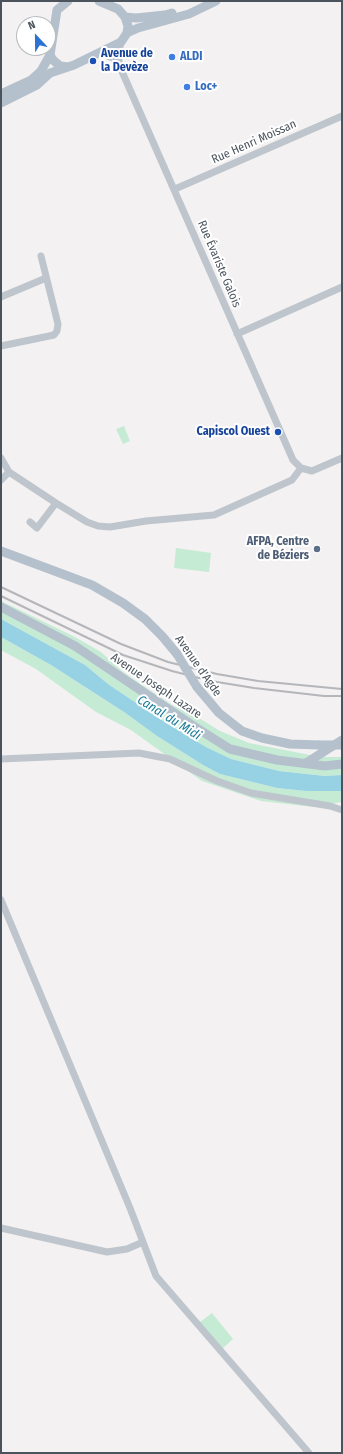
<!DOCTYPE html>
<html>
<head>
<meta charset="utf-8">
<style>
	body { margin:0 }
	#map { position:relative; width:343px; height:1454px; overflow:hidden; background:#f3f1f1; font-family:"Fira Sans Condensed",sans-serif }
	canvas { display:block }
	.frame { position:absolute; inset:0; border:2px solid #4b545d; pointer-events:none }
	.north { position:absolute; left:16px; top:16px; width:40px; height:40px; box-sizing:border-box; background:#fff; border:1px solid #b7bbbe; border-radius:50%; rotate:338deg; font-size:11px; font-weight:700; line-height:16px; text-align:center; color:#4b545d }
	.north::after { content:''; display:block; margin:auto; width:14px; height:18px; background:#2c72d2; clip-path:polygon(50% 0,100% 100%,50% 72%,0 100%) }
</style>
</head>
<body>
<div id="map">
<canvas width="343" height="1454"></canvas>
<div class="frame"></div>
<div class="north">N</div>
</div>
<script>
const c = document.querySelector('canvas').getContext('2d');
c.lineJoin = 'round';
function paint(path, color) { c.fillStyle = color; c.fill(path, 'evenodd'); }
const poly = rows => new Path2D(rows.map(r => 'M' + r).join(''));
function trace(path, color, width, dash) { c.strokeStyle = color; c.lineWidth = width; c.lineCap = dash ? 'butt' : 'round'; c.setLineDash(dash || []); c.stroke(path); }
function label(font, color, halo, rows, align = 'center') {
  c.font = font + ' "Fira Sans Condensed",sans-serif'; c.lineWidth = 4; c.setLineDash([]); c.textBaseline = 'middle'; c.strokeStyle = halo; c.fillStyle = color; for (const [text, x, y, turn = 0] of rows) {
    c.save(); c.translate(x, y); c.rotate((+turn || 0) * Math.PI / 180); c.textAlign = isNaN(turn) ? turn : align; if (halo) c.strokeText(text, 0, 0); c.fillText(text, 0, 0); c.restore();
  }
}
const green = poly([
	[124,426,130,441,123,444,116,429],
	[176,548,211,553,209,572,174,568],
	[1,601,73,636,101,652,123,672,172,705,199,718,220,731,249,743,320,757,342,757,342,775,326,776,279,771,231,759,206,747,166,723,108,684,85,665,1,619],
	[1,637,51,665,124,712,157,736,203,765,220,774,277,788,306,791,342,791,342,802,314,807,261,801,202,781,131,730,96,712,36,669,1,650],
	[212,1313,233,1339,222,1349,200,1322]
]);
const water = poly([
	[1,619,85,665,108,684,166,723,206,747,231,759,279,771,325,776,342,775,342,791,306,791,277,788,220,774,203,765,157,736,124,712,51,665,1,637]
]);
const minor = poly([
	[100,53,113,58,120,67,293,460,301,468,312,471,342,458],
	[120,67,118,56,121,42],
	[175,189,342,116],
	[1,297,46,278],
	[237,334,342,287],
	[1,346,54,335,57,331,58,324,41,256],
	[1,458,9,472,56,503,87,522,98,526,110,527,146,521,214,515,292,480,301,468],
	[1,480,9,472],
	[30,522,37,528,56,503],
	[1,759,139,753,170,759,217,781,251,793,330,806,342,810],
	[1,900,130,1208,156,1276,309,1453],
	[1,1228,107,1252,127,1249,143,1242]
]);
const major = poly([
	[125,17,136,18,165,15,172,13],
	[127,33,138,28,189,14,216,1],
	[68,67,60,66,53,60,50,55,57,10,68,1],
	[1,94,31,80,41,71,50,55],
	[1,103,37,85,50,73,74,65,121,42,127,33,128,26,125,17,118,9,99,1],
	[1,551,92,585,123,603,145,619,162,636,177,654],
	[1,607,75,646,192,725,230,749,277,760,325,766,342,764],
	[197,687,219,713,242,731,262,738,290,744,319,745],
	[306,763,342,740]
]);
const rail = poly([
	[1,587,121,644,168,662,217,674,258,681,342,689],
	[1,596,123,655,172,671,211,681,254,688,324,696,342,696]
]);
const majorBridge = poly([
	[177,654,197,687],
	[319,745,342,745]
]);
const markers = [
	[172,57,4,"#3f7fe0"],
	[93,61,4,"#1a4fb4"],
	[187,87,4,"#3f7fe0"],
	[278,432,4,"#1a4fb4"],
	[317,549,4,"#5c6f8a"]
];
const transitNames = [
	["Avenue de",101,54],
	["la Devèze",101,68],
	["Capiscol Ouest",270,432,"right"]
];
const shopNames = [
	["ALDI",180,57],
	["Loc+",195,87]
];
const streetNames = [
	["Rue Henri Moissan",254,142,-24],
	["Rue Évariste Galois",219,264,67],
	["Avenue d'Agde",198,666,55],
	["Avenue Joseph Lazare",156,686,34]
];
const serviceNames = [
	["AFPA, Centre",309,542],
	["de Béziers",309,556]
];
const waterNames = [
	["Canal du Midi",169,718,32]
];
paint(green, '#c5ebd4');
paint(water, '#97d2e4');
trace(minor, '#bec5cc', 7);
trace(major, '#b4c0cc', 9);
trace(rail, '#b4b6ba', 2);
trace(majorBridge, '#b4c0cc', 9);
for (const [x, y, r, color] of markers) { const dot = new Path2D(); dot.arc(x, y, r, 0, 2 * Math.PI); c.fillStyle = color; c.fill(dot); trace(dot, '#fff', 1.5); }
label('bold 12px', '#164399', '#fff', transitNames, 'left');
label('bold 12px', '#366cbe', '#fff', shopNames, 'left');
label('12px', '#4b545d', '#fff', streetNames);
label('bold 12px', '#4e5e75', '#fff', serviceNames, 'right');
label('italic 13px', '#1a7b98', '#fff', waterNames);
</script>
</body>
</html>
